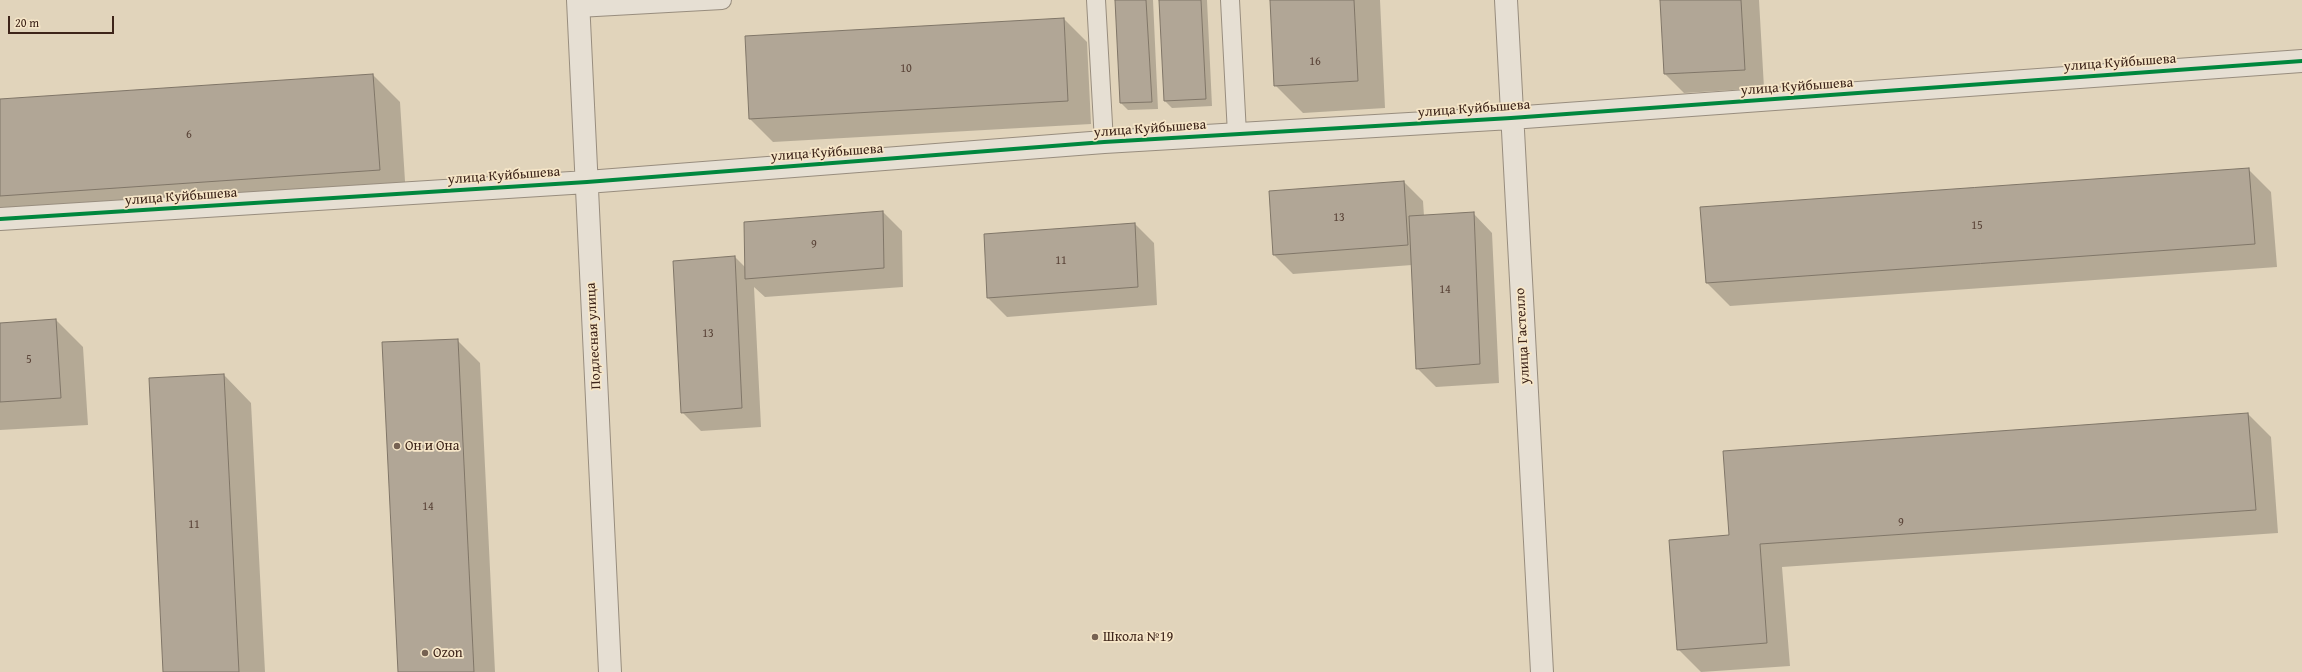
<!DOCTYPE html>
<html>
<head>
<meta charset="utf-8">
<style>
	body { margin:0 }
	#map { position:relative; width:2302px; height:672px; overflow:hidden; background:#e1d4bb; font-family:"Gentium Book Plus",serif }
	canvas { display:block }
	.scale { position:absolute; left:8px; top:16px; width:106px; height:18px; box-sizing:border-box; border:2px solid #3d2419; border-top:0; padding-left:5px; font-size:12px; line-height:14px; white-space:nowrap; color:#3d2419; -webkit-text-stroke:3px #f6e6c8; paint-order:stroke }
</style>
</head>
<body>
<div id="map">
<canvas width="2302" height="672"></canvas>
<div class="scale">20 m</div>
</div>
<script>
const c = document.querySelector('canvas').getContext('2d');
c.lineJoin = 'round';
function paint(path, color) { c.fillStyle = color; c.fill(path, 'evenodd'); }
const poly = rows => new Path2D(rows.map(r => 'M' + r).join(''));
function trace(path, color, width, dash) { c.strokeStyle = color; c.lineWidth = width; c.lineCap = dash ? 'butt' : 'round'; c.setLineDash(dash || []); c.stroke(path); }
function label(font, color, halo, rows, align = 'center') {
  c.font = font + ' "Gentium Book Plus",serif'; c.lineWidth = 3.5; c.setLineDash([]); c.textBaseline = 'middle'; c.strokeStyle = halo; c.fillStyle = color; for (const [text, x, y, turn = 0] of rows) {
    c.save(); c.translate(x, y); c.rotate((+turn || 0) * Math.PI / 180); c.textAlign = isNaN(turn) ? turn : align; if (halo) c.strokeText(text, 0, 0); c.fillText(text, 0, 0); c.restore();
  }
}
const shadow = poly([
	[1116,0,1153,0,1158,109,1128,110,1121,103],
	[1160,0,1207,0,1212,106,1172,108,1165,101],
	[1271,0,1380,0,1385,108,1303,113,1275,85],
	[1661,0,1759,0,1764,88,1684,93,1665,74],
	[1064,19,1087,42,1091,124,773,142,750,119],
	[373,75,400,102,406,197,0,225,0,100],
	[2248,169,2271,192,2277,267,1730,306,1707,283],
	[1404,182,1423,201,1424,216,1473,213,1492,233,1499,383,1436,387,1417,368,1412,265,1293,274,1274,255],
	[883,212,902,231,903,287,765,297,754,287,761,427,701,431,682,412,735,257,746,268],
	[1135,224,1154,243,1157,305,1007,317,988,298],
	[56,320,83,347,88,425,0,430,0,324],
	[457,340,480,363,495,672,399,672],
	[224,375,251,403,265,672,164,672],
	[2248,414,2271,437,2278,533,1782,567,1790,666,1701,672,1678,649,1730,536]
]);
const building = poly([
	[1115,0,1146,0,1152,102,1120,103,1115,0],
	[1159,0,1201,0,1206,99,1164,101,1159,0],
	[1270,0,1354,0,1358,81,1274,86,1270,0],
	[1660,0,1741,0,1745,70,1664,74,1660,0],
	[1064,18,1068,101,749,119,745,36,1064,18],
	[373,74,380,170,0,196,0,99,373,74],
	[2249,168,2255,244,1706,283,1700,207,2249,168],
	[1404,181,1408,245,1273,255,1269,191,1404,181],
	[883,211,884,268,745,279,744,222,883,211],
	[1474,212,1480,364,1416,369,1409,216,1474,212],
	[1135,223,1138,287,987,298,984,234,1135,223],
	[735,256,742,408,681,413,673,261,735,256],
	[56,319,61,398,0,402,0,323,56,319],
	[458,339,474,672,398,672,382,342,458,339],
	[224,374,239,672,163,672,149,378,224,374],
	[2248,413,2256,510,1760,544,1767,643,1677,650,1669,540,1729,535,1723,451,2248,413]
]);
const lane = poly([
	[1096,0,1104,142],
	[1230,0,1237,134],
	[578,8,722,0]
]);
const street = poly([
	[578,0,610,672],
	[1506,0,1542,672],
	[0,219,587,182,1104,142,1511,118,2302,61]
]);
const cycleway = poly([
	[0,219,587,182,1104,142,1511,118,2302,61]
]);
const markers = [
	[397,446,4,"#766252"],
	[1095,637,4,"#766252"],
	[425,653,4,"#766252"]
];
const numberNames = [
	["16",1315,62],
	["10",906,69],
	["6",189,135],
	["13",1339,218],
	["15",1977,226],
	["9",814,245],
	["11",1061,261],
	["14",1445,290],
	["13",708,334],
	["5",29,360],
	["14",428,507],
	["9",1901,523],
	["11",194,525]
];
const streetNames = [
	["улица Куйбышева",2120,63,-4],
	["улица Куйбышева",1797,87,-4],
	["улица Куйбышева",1474,109,-4],
	["улица Куйбышева",1150,129,-4],
	["улица Куйбышева",827,153,-4],
	["улица Куйбышева",504,176,-4],
	["улица Куйбышева",181,197,-4],
	["Подлесная улица",594,336,-93],
	["улица Гастелло",1523,336,-93]
];
const poiNames = [
	["Он и Она",405,446],
	["Школа №19",1103,637],
	["Ozon",433,653]
];
paint(shadow, '#0003');
paint(building, '#b1a696');
trace(building, '#807668', 1);
trace(lane, '#988d7e', 20);
trace(street, '#988d7e', 24);
trace(lane, '#e6dfd3', 18);
trace(street, '#e6dfd3', 22);
trace(cycleway, '#00873e', 4);
for (const [x, y, r, color] of markers) { const dot = new Path2D(); dot.arc(x, y, r, 0, 2 * Math.PI); c.fillStyle = color; c.fill(dot); trace(dot, '#f6e6c8', 1.5); }
label('12px', '#5a4438', null, numberNames);
label('14px', '#3d2419', '#f6e6c8', streetNames);
label('14px', '#3d2419', '#f6e6c8', poiNames, 'left');
</script>
</body>
</html>
